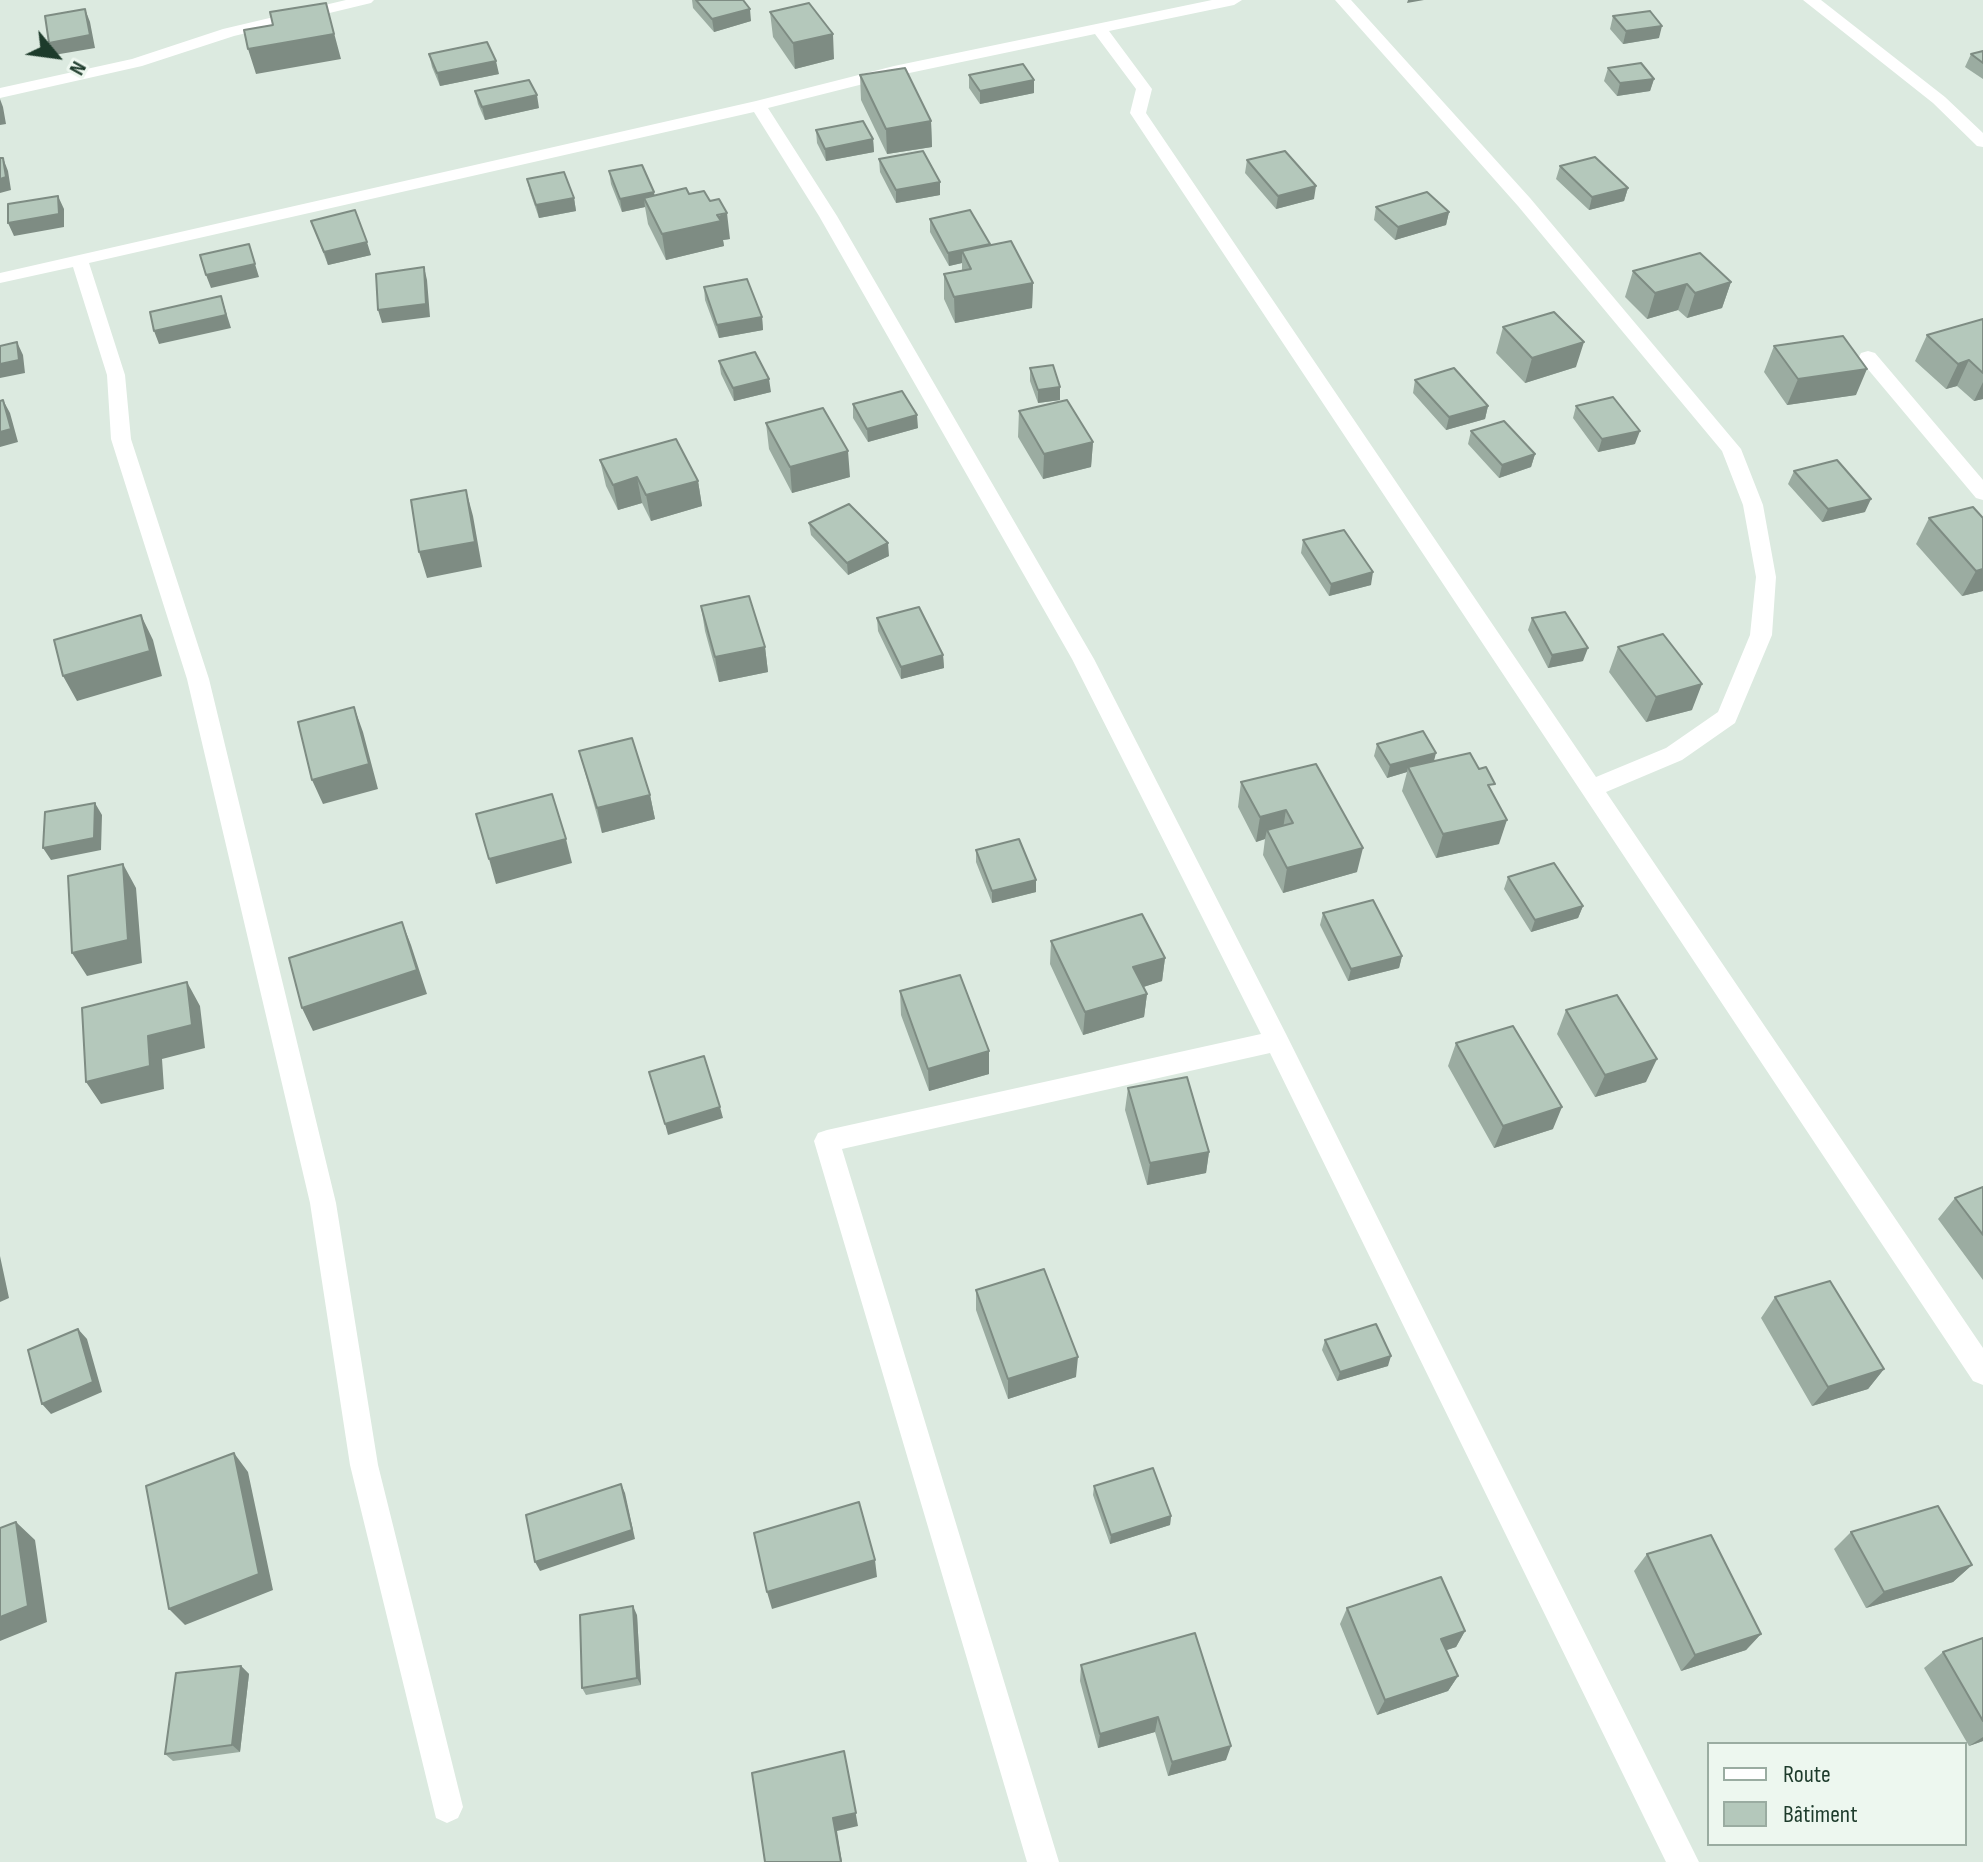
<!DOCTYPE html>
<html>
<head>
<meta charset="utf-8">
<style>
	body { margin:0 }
	#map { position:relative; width:1983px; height:1862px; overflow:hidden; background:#dceae0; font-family:"Sofia Sans Condensed",sans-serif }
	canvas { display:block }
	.legend { position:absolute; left:1707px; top:1742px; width:260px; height:104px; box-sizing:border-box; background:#edf7ef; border:2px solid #9aaca1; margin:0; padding:10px 14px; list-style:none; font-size:24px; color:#1d3b2b }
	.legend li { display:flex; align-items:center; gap:16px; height:40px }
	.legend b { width:40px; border:2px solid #9aaca1 }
	.north { position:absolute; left:16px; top:16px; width:80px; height:80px; -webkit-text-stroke:6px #edf7ef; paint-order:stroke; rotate:119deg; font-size:22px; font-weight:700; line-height:32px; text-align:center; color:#1d3b2b }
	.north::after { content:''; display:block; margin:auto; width:28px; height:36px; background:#1d3b2b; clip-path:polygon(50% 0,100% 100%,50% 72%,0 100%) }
</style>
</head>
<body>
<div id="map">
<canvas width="1983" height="1862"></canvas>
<ul class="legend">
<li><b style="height:10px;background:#fff"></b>Route</li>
<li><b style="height:22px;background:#b4c8bb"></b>Bâtiment</li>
</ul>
<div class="north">N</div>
</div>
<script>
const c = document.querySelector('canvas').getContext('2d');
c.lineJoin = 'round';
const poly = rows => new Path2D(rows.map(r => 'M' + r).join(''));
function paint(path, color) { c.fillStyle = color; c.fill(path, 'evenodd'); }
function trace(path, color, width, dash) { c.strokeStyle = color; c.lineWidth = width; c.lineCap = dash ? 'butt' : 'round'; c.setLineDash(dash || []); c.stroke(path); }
const minor = poly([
	[346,0,374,0,371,3,234,36,142,66,0,98,0,88,132,59,223,29,346,0],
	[1212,0,1242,0,1234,5,1109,31,1152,89,1146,113,1596,777,1666,748,1718,712,1750,635,1756,577,1743,505,1722,451,1518,206,1335,0,1351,0,1530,198,1741,449,1763,505,1776,577,1772,635,1735,723,1682,760,1606,792,1983,1348,1983,1385,1973,1381,1130,113,1136,89,1095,34,895,76,768,108,837,216,1094,659,1286,1034,1699,1862,1666,1862,1270,1053,842,1149,1059,1862,1027,1862,814,1141,818,1133,827,1130,1261,1034,1072,659,819,216,754,112,89,263,125,375,131,439,209,679,336,1203,378,1465,463,1807,458,1818,447,1823,436,1818,350,1465,310,1203,187,679,111,439,107,375,73,267,0,283,0,273,756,101,894,66,1212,0],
	[1803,0,1821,0,1945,97,1983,133,1983,147,1977,146,1933,103,1803,0],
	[1868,351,1875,353,1983,480,1983,500,1976,498,1861,361,1859,357,1861,353,1868,351]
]);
const wall = poly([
	[692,0,743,0,751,21,714,32,693,8],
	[770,12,834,59,795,69,773,37],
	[1613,16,1659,38,1623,44,1610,29],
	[1983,51,1983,79,1965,67,1971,54],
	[429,54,499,74,440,86,432,67],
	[1608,68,1654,79,1650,91,1617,96,1604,81],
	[860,75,931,121,932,147,887,154,861,100],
	[969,75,1034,93,980,104,969,88],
	[475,91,539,108,485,120,478,104],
	[816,130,873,139,874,152,826,161,817,143],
	[879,159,940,195,896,203,880,172],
	[1247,160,1314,199,1276,209,1245,173],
	[1560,166,1628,188,1624,201,1589,210,1556,179],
	[609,171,654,196,689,194,730,239,723,240,724,246,666,260,648,224,645,207,622,212,611,184],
	[527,179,574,198,576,211,539,218,530,192],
	[1376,207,1449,212,1446,225,1395,240,1374,220],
	[930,219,990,245,1033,283,1032,308,955,323,944,299,944,274,962,270,962,263,949,266,930,232],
	[311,221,371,255,328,265],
	[1633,271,1731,282,1722,308,1687,318,1678,310,1647,319,1625,297],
	[704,287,762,317,763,330,719,338,705,300],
	[1983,319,1983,399,1974,401,1957,386,1946,389,1915,361,1927,335],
	[1503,327,1576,367,1525,383,1496,353],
	[1774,346,1856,395,1787,405,1764,372],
	[719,361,771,392,734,401,721,374],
	[1030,368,1060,400,1038,403,1030,381],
	[1415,380,1488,406,1485,419,1446,430,1413,393],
	[853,404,918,428,868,442,853,418],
	[1576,406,1635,444,1598,452,1573,418],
	[1019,411,1093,442,1091,467,1043,479,1018,437],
	[766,423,850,477,792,493,769,449],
	[1471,431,1535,454,1531,467,1499,478,1468,444],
	[600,460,698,481,702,506,651,521,642,503,618,510,606,486],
	[1794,471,1865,512,1822,522,1788,484],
	[1929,518,1983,518,1983,591,1962,596,1916,544],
	[809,523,889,556,848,575,811,535],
	[1303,540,1371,585,1329,596,1301,553],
	[701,606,765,647,768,672,719,682,705,631],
	[877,618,943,655,944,668,901,679,878,631],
	[1532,618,1583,661,1548,668,1528,630],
	[1618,647,1692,710,1646,722,1609,672],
	[1377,744,1434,761,1492,792,1499,844,1436,858,1402,791,1407,772,1387,778,1374,756],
	[579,751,650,795,655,819,602,833],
	[1316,764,1357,872,1283,893,1263,855,1265,839,1256,842,1238,807,1241,782],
	[976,850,1036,880,1036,892,992,903,976,862],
	[1508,877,1583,906,1578,918,1531,932,1504,889],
	[1323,913,1402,956,1399,968,1348,981,1320,925],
	[1051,941,1165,958,1162,981,1143,987,1147,994,1144,1017,1083,1035,1050,964],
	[900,991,989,1074,929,1091,901,1015],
	[1566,1010,1646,1082,1595,1097,1557,1034],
	[1456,1043,1553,1129,1494,1148,1448,1066],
	[1128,1088,1209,1152,1206,1173,1147,1185,1125,1110],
	[1983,1187,1983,1280,1938,1219,1955,1198],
	[976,1290,1076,1377,1008,1399,976,1310],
	[1775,1297,1884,1369,1868,1389,1812,1406,1761,1318],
	[1325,1340,1388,1366,1337,1381,1322,1350],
	[1094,1486,1171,1516,1170,1525,1110,1544,1093,1495],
	[1851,1532,1972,1565,1953,1582,1866,1608,1834,1549],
	[1647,1554,1761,1634,1746,1650,1681,1671,1634,1571],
	[1347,1608,1465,1631,1456,1647,1446,1650,1458,1676,1448,1691,1377,1715,1340,1624],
	[637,1615,641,1685,586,1695,582,1688],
	[1983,1638,1983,1741,1969,1746,1924,1668,1943,1652],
	[1081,1665,1226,1760,1168,1776,1155,1732,1098,1748,1080,1681],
	[241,1666,249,1674,240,1752,173,1761,165,1754]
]);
const shadedWall = poly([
	[1408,0,1424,0,1407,3],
	[326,3,341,59,256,74,248,49],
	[85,9,90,22,95,48,54,55,49,43],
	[750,9,751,21,714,32,712,19],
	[1662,26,1659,38,1623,44,1626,31],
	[833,34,834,59,795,69,793,43],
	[496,61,499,74,440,86,437,73],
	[1654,79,1650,91,1617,96,1620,83],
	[1034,80,1034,93,980,104,980,91],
	[537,95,539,108,485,120,482,107],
	[0,99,3,107,6,124,0,125],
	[931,121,932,147,887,154,886,129],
	[873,139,874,152,826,161,825,149],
	[3,158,8,171,11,190,0,193,0,179],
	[940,182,940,195,896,203,896,190],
	[1316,186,1314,199,1276,209,1278,196],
	[1628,188,1624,201,1589,210,1592,197],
	[654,192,656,205,644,198,645,207,622,212,620,199],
	[58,196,64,209,64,227,14,236,8,223],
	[574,198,576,211,539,218,536,205],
	[1449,212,1446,225,1395,240,1398,227],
	[727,213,730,239,723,240,724,246,666,260,662,234],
	[367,242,371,255,328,265,324,252],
	[990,244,962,251,962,263,949,266,948,253],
	[255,264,259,277,211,288,206,275],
	[424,267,427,280,430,317,382,323,378,310],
	[1731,282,1722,308,1687,318,1695,293],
	[1033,283,1032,308,955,323,954,297],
	[1687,284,1678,310,1647,319,1655,293],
	[221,296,231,328,159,344,154,331],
	[762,317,763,330,719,338,717,325],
	[17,342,23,355,25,373,0,378,0,364],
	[1584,342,1576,367,1525,383,1532,358],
	[1969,360,1957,386,1946,389,1958,364],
	[1867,369,1856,395,1787,405,1798,379],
	[769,379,771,392,734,401,733,388],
	[1983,382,1983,399,1974,401],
	[1060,387,1060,400,1038,403,1038,390],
	[3,400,10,413,18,442,0,447,0,432],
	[1488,406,1485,419,1446,430,1449,417],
	[917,415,918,428,868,442,867,429],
	[1640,431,1635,444,1598,452,1602,439],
	[1093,442,1091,467,1043,479,1044,454],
	[848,451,850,477,792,493,790,467],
	[1535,454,1531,467,1499,478,1502,465],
	[637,477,642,503,618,510,613,485],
	[698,481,702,506,651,521,646,495],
	[466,490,473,516,482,567,427,578,419,552],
	[1871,499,1865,512,1822,522,1828,509],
	[888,543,889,556,848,575,847,563],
	[1983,569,1983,591,1962,596,1976,571],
	[1373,572,1371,585,1329,596,1331,584],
	[141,615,153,640,162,676,77,701,63,676],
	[765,647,768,672,719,682,715,657],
	[1588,648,1583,661,1548,668,1552,655],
	[943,655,944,668,901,679,901,667],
	[1702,684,1692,710,1646,722,1656,697],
	[354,707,363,732,378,789,323,804,312,780],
	[1436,753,1433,765,1408,767,1407,772,1387,778,1390,765],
	[650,795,655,819,602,833,597,808],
	[95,803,102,815,101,850,51,860,43,848],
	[1286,810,1282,835,1267,830,1265,839,1256,842,1260,817],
	[1507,820,1499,844,1436,858,1443,834],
	[566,839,572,863,496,884,489,859],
	[1363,848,1357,872,1283,893,1287,868],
	[123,864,136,888,142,963,87,976,72,953],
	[1036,880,1036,892,992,903,992,891],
	[1583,906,1578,918,1531,932,1535,920],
	[402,922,411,945,427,994,313,1031,302,1008],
	[1402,956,1399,968,1348,981,1351,969],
	[1165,958,1162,981,1131,991,1133,967],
	[187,982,200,1006,205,1048,162,1059,164,1089,101,1104,86,1082,148,1036],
	[1147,994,1144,1017,1083,1035,1085,1012],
	[989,1051,989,1074,929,1091,928,1069],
	[1657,1059,1646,1082,1595,1097,1605,1075],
	[720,1107,723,1118,668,1135,665,1124],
	[1562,1107,1553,1129,1494,1148,1503,1126],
	[1209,1152,1206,1173,1147,1185,1150,1163],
	[0,1256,9,1298,0,1302],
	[78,1329,87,1339,102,1392,51,1414,42,1404],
	[1391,1356,1388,1366,1337,1381,1340,1372],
	[1078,1357,1076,1377,1008,1399,1008,1379],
	[1884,1369,1868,1389,1812,1406,1828,1387],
	[234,1453,248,1472,273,1590,185,1625,169,1609],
	[621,1484,625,1493,635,1539,540,1571,535,1562],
	[1171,1516,1170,1525,1110,1544,1111,1535],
	[16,1522,35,1540,47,1622,0,1641,0,1617],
	[875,1560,877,1577,772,1609,767,1592],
	[1972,1565,1953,1582,1866,1608,1884,1592],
	[633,1606,637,1615,641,1685,637,1678],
	[1465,1631,1456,1647,1432,1655,1441,1639],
	[1761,1634,1746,1650,1681,1671,1695,1655],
	[241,1666,249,1674,240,1752,232,1745],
	[1458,1676,1448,1691,1377,1715,1385,1700],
	[1158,1717,1155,1732,1098,1748,1100,1734],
	[1983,1737,1983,1741,1969,1746],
	[1231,1746,1226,1760,1168,1776,1172,1762],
	[847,1765,858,1826,837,1831,842,1862,841,1862,833,1818]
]);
const building = poly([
	[696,0,743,0,750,9,712,19,696,0],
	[326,3,334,34,248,49,244,30,273,25,270,12,326,3],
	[809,3,833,34,793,43,770,12,809,3],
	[85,9,90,35,49,43,45,16,85,9],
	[1650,11,1662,26,1626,31,1613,16,1650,11],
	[487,42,496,61,437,73,429,54,487,42],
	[1983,51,1983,63,1971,54,1983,51],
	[1641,63,1654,79,1620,83,1608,68,1641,63],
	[1023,64,1034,80,980,91,969,75,1023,64],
	[905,68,931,121,886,129,860,75,905,68],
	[529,80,537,95,482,107,475,91,529,80],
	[863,121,873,139,825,149,816,130,863,121],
	[923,151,940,182,896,190,879,159,923,151],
	[1285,151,1316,186,1278,196,1247,160,1285,151],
	[1595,157,1628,188,1592,197,1560,166,1595,157],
	[0,158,3,158,6,177,0,179,0,158],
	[642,165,654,192,620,199,609,171,642,165],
	[564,172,574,198,536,205,527,179,564,172],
	[686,188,689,194,704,191,710,201,719,199,727,213,717,215,721,221,662,234,644,198,686,188],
	[1427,192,1449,212,1398,227,1376,207,1427,192],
	[58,196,59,214,8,223,8,204,58,196],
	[355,210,367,242,324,252,311,221,355,210],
	[970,210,990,244,948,253,930,219,970,210],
	[1011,241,1033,283,954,297,944,274,971,269,962,251,1011,241],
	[249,244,255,264,206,275,200,255,249,244],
	[1700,253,1731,282,1695,293,1687,284,1655,293,1633,271,1700,253],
	[424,267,426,304,378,310,376,274,424,267],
	[747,279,762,317,717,325,704,287,747,279],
	[221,296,226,315,154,331,150,312,221,296],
	[1554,312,1584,342,1532,358,1503,327,1554,312],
	[1983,319,1983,373,1969,360,1958,364,1927,335,1983,319],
	[1843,336,1867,369,1798,379,1774,346,1843,336],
	[17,342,19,360,0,364,0,346,17,342],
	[755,352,769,379,733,388,719,361,755,352],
	[1053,365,1060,387,1038,390,1030,368,1053,365],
	[1454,368,1488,406,1449,417,1415,380,1454,368],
	[902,391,917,415,867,429,853,404,902,391],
	[1613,397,1640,431,1602,439,1576,406,1613,397],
	[3,400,11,429,0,432,0,401,3,400],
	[1067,400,1093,442,1044,454,1019,411,1067,400],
	[823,408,848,451,790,467,766,423,823,408],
	[1504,421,1535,454,1502,465,1471,431,1504,421],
	[676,439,698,481,646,495,637,477,613,485,600,460,676,439],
	[1837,460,1871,499,1828,509,1794,471,1837,460],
	[466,490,475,542,419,552,411,500,466,490],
	[849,504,888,543,847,563,809,523,849,504],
	[1973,507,1983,518,1983,569,1976,571,1929,518,1973,507],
	[1344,530,1373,572,1331,584,1303,540,1344,530],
	[749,596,765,647,715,657,701,606,749,596],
	[919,607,943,655,901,667,877,618,919,607],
	[1565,612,1588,648,1552,655,1532,618,1565,612],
	[141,615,150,651,63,676,54,640,141,615],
	[1663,634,1702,684,1656,697,1618,647,1663,634],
	[354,707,369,764,312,780,298,722,354,707],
	[1423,731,1436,753,1390,765,1377,744,1423,731],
	[632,738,650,795,597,808,579,751,632,738],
	[1470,753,1479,769,1486,767,1495,784,1488,785,1507,820,1443,834,1408,767,1470,753],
	[1316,764,1363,848,1287,868,1267,830,1293,823,1286,810,1260,817,1241,782,1316,764],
	[552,794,566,839,489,859,476,814,552,794],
	[95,803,94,838,43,848,45,812,95,803],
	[1019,839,1036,880,992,891,976,850,1019,839],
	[1554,863,1583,906,1535,920,1508,877,1554,863],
	[123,864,128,940,72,953,68,876,123,864],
	[1373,900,1402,956,1351,969,1323,913,1373,900],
	[1142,914,1165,958,1133,967,1147,994,1085,1012,1051,941,1142,914],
	[402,922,417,970,302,1008,289,958,402,922],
	[960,975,989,1051,928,1069,900,991,960,975],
	[187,982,192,1025,148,1036,150,1066,86,1082,82,1008,187,982],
	[1617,995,1657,1059,1605,1075,1566,1010,1617,995],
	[1513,1026,1562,1107,1503,1126,1456,1043,1513,1026],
	[704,1056,720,1107,665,1124,649,1072,704,1056],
	[1187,1077,1209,1152,1150,1163,1128,1088,1187,1077],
	[1983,1187,1983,1235,1955,1198,1983,1187],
	[1044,1269,1078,1357,1008,1379,976,1290,1044,1269],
	[1830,1281,1884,1369,1828,1387,1775,1297,1830,1281],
	[1376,1324,1391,1356,1340,1372,1325,1340,1376,1324],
	[78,1329,93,1382,42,1404,28,1350,78,1329],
	[234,1453,259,1574,169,1609,146,1486,234,1453],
	[1153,1468,1171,1516,1111,1535,1094,1486,1153,1468],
	[621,1484,632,1530,535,1562,526,1515,621,1484],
	[859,1502,875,1560,767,1592,754,1533,859,1502],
	[1938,1506,1972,1565,1884,1592,1851,1532,1938,1506],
	[16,1522,28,1606,0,1617,0,1528,16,1522],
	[1711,1535,1761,1634,1695,1655,1647,1554,1711,1535],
	[1441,1577,1465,1631,1441,1639,1458,1676,1385,1700,1347,1608,1441,1577],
	[633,1606,637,1678,582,1688,580,1615,633,1606],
	[1195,1633,1231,1746,1172,1762,1158,1717,1100,1734,1081,1665,1195,1633],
	[1983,1638,1983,1721,1943,1652,1983,1638],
	[241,1666,232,1745,165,1754,176,1673,241,1666],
	[844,1751,856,1813,833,1818,841,1862,765,1862,752,1773,844,1751]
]);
paint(minor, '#fff');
paint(wall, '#9baca1');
paint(shadedWall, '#7e8c83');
paint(building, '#b4c8bb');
trace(building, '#7e8c83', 2);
</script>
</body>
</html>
